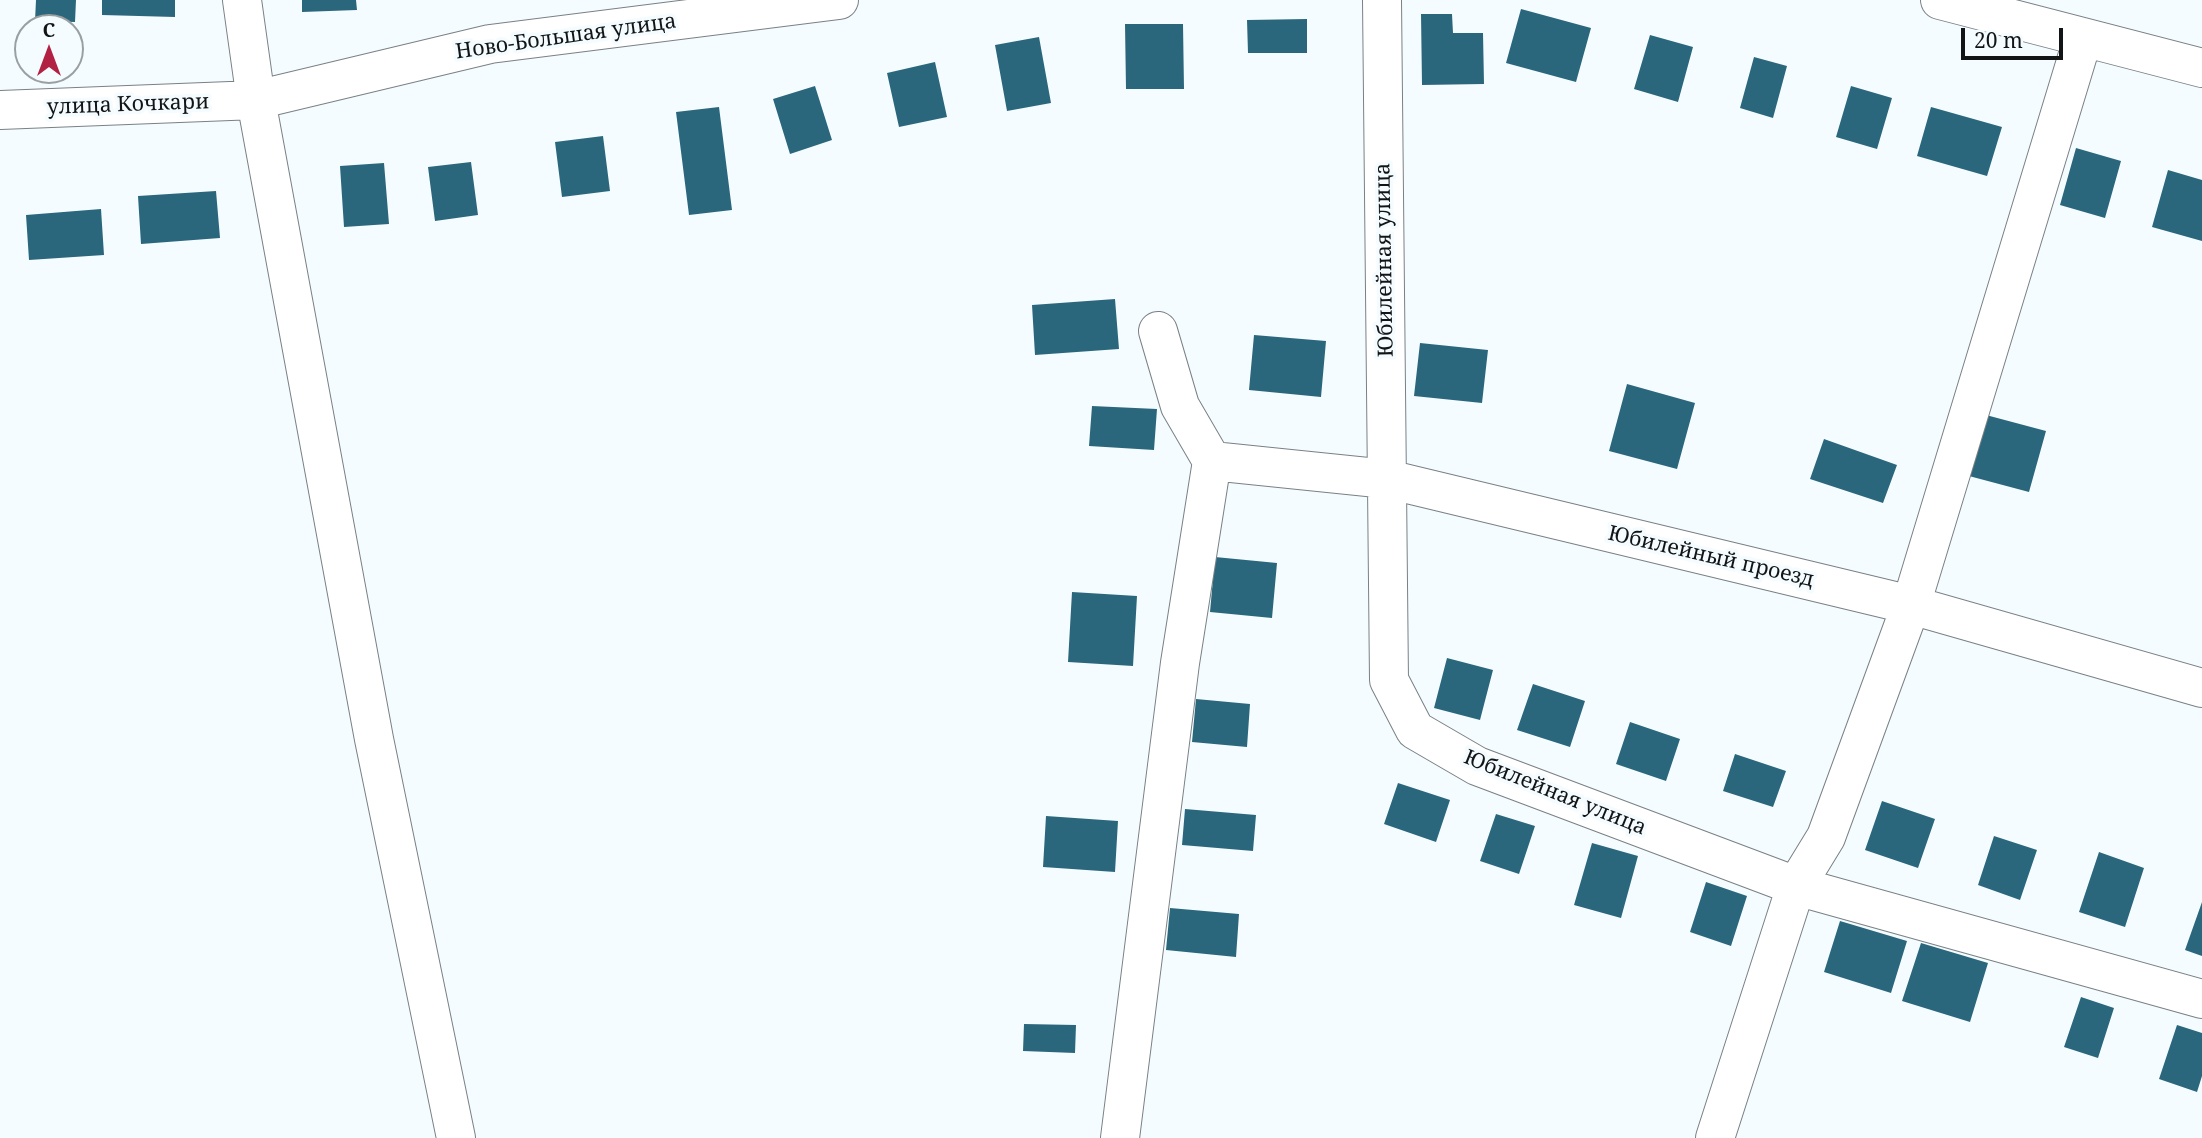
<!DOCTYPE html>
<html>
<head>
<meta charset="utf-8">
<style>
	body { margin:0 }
	#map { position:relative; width:2202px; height:1138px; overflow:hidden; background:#f5fcff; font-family:"Noto Serif",serif }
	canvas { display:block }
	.north { position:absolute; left:14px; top:14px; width:70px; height:70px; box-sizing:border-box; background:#f5fcff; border:2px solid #9aa0a2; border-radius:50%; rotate:0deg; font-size:19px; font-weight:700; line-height:28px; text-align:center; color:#121516 }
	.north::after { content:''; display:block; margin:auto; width:24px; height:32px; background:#b22043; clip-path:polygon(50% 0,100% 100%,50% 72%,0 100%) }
	.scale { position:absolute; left:1961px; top:28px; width:102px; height:32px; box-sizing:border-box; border:4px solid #121516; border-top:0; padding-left:9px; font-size:21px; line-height:24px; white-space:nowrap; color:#121516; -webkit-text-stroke:5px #f5fcff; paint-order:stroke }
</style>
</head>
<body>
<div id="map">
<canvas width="2202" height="1138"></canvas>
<div class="north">С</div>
<div class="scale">20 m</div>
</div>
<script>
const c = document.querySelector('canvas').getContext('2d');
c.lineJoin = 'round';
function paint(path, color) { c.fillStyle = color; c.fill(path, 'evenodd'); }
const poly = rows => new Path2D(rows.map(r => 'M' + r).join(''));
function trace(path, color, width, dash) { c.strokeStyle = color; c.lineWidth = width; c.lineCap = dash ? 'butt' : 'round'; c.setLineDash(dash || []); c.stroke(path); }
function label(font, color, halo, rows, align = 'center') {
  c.font = font + ' "Noto Serif",serif'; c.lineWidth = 7; c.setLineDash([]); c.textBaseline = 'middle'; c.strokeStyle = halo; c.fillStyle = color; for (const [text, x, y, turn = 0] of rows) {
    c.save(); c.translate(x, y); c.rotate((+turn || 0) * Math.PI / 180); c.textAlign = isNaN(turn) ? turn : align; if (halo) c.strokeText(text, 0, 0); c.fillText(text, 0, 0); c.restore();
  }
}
const building = poly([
	[36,0,76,0,75,22,35,21],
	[102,0,175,0,175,17,102,15],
	[302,0,356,0,357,10,302,12],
	[1521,9,1591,28,1576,82,1506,63],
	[1421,14,1452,14,1453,33,1483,33,1484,84,1422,85],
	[1307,19,1307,53,1248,53,1247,20],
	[1125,24,1183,24,1184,89,1126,89],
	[1650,35,1693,47,1678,102,1634,89],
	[1039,37,1051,103,1007,111,995,45],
	[1754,57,1787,66,1773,118,1740,108],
	[935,62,947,117,899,127,887,73],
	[815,86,832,140,790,154,773,99],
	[1851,86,1892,98,1877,149,1836,137],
	[719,107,732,210,689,215,676,112],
	[1931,107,2002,127,1987,176,1917,156],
	[603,136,610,191,562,197,555,142],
	[2076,148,2121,161,2105,218,2060,205],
	[471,162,478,215,435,221,428,167],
	[384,163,389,224,344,227,340,166],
	[2168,170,2202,180,2202,241,2152,227],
	[216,191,220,238,141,244,138,196],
	[101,209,104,255,29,260,26,215],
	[1115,299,1119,349,1035,355,1032,305],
	[1254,335,1326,341,1321,397,1249,390],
	[1420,343,1488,350,1482,403,1414,396],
	[1627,384,1695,403,1677,469,1609,451],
	[1092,406,1157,409,1154,450,1089,446],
	[1986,415,2046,431,2029,492,1969,476],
	[1824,439,1897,465,1883,503,1810,479],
	[1215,557,1277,563,1272,618,1210,612],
	[1072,592,1137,596,1133,666,1068,662],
	[1447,658,1493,670,1480,720,1434,708],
	[1533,684,1585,701,1570,747,1517,730],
	[1196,699,1250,704,1247,747,1192,742],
	[1630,722,1680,739,1666,781,1616,764],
	[1735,754,1786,771,1773,807,1723,791],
	[1398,783,1450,800,1436,842,1384,824],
	[1882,801,1935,819,1918,868,1865,850],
	[1185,809,1256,815,1253,851,1182,845],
	[1496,814,1535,826,1519,874,1480,861],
	[1046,816,1118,821,1115,872,1043,867],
	[1994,836,2037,850,2020,900,1978,885],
	[1592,843,1638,856,1621,918,1574,905],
	[2099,852,2144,868,2125,927,2079,912],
	[1706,882,1747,896,1731,946,1690,932],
	[2202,902,2202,956,2185,950],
	[1170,908,1239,914,1236,957,1166,950],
	[1840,921,1907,941,1891,993,1824,972],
	[1921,943,1988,963,1970,1022,1902,1001],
	[2081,997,2114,1008,2098,1058,2064,1047],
	[1024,1024,1076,1025,1075,1053,1023,1051],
	[2177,1025,2202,1033,2202,1076,2197,1092,2159,1079]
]);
const street = poly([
	[242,0,256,100,374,739,456,1138],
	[1382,0,1389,680,1415,730,1477,766,1796,886,2202,999],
	[1940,0,2202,68],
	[0,110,256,100,490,44,839,0],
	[1212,461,1387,479,1911,605,2202,688],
	[1120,1138,1180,663,1212,461,1180,406,1158,331],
	[1715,1138,1796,886,1826,837,1911,605,2083,38]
]);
const streetNames = [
	["Ново-Большая улица",566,37,-8],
	["улица Кочкари",128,105,-2],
	["Юбилейная улица",1385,260,-91],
	["Юбилейный проезд",1711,557,13],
	["Юбилейная улица",1555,793,22]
];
paint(building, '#2b677c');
trace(street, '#798184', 40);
trace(street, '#fff', 38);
label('21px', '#121516', '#f5fcff', streetNames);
</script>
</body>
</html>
